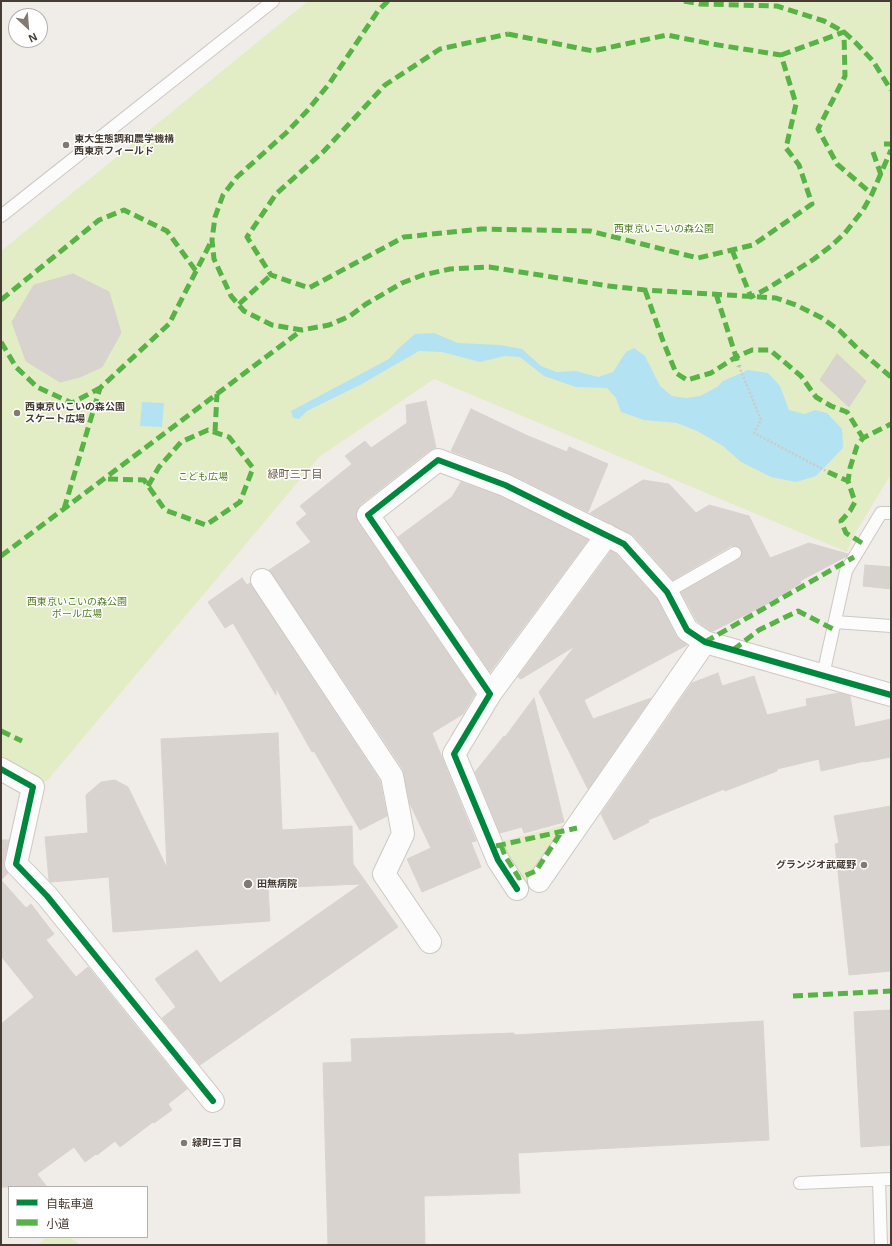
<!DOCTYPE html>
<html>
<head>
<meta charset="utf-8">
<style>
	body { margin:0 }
	#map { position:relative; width:892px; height:1246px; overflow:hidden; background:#f0ece8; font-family:Arial,"Noto Sans JP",sans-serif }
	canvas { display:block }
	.frame { position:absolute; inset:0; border:2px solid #473c33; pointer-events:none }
	.legend { position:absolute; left:8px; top:1186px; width:140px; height:52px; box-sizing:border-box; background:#fff; border:1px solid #b5b1ad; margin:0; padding:5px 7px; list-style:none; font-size:12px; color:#473c33 }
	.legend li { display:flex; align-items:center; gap:8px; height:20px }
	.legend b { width:20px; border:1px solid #b5b1ad }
	.north { position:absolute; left:8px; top:8px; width:40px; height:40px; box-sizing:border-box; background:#fff; border:1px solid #b5b1ad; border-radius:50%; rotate:154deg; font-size:11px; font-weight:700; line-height:16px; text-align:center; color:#473c33 }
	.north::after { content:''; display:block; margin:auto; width:14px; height:18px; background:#827a72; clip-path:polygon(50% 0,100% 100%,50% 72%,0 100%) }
</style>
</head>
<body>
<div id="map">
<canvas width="892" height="1246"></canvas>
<div class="frame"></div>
<ul class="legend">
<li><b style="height:5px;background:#00873e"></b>自転車道</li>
<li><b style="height:5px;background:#57b346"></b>小道</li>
</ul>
<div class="north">N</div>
</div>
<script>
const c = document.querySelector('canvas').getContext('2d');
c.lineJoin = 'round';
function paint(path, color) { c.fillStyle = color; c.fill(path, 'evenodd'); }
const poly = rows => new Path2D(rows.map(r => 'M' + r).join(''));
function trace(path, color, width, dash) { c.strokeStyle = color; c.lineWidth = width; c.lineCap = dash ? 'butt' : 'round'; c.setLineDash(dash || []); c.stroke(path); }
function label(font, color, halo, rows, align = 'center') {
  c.font = font + ' Arial,"Noto Sans JP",sans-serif'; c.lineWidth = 3; c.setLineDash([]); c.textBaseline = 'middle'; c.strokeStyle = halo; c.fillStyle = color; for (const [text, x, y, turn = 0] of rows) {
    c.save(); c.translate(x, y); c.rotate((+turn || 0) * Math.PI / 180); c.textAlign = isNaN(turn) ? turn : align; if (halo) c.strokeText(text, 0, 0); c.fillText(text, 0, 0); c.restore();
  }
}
const green = poly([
	[308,1,891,1,891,474,853,537,847,552,434,379,319,457,46,782,1,760,1,251],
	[575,822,538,878,518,885,495,843],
	[47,1237,69,1237,81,1245,37,1245]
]);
const water = poly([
	[434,333,458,343,500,345,522,349,541,366,556,372,576,371,598,377,613,372,626,352,634,348,645,356,660,386,672,396,686,398,700,396,717,387,723,381,748,370,768,373,780,386,789,410,805,414,815,410,827,413,842,429,843,448,816,476,796,482,771,477,741,462,723,446,697,431,677,423,644,420,621,412,616,398,607,388,576,387,544,376,520,357,505,356,480,362,442,352,419,351,360,385,307,411,299,419,293,418,291,411,389,359,399,348,415,334],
	[142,402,164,403,162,427,140,426]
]);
const building = poly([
	[73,274,109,292,121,333,102,367,80,377,60,382,26,361,12,322,34,285,73,274],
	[837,354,866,381,849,407,820,380,837,354],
	[426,401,436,448,430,450,360,505,357,510,356,516,358,522,475,694,463,714,432,733,476,841,471,842,481,867,422,892,407,859,431,848,410,804,403,769,272,573,269,570,311,542,296,523,307,514,300,506,352,464,345,456,365,441,371,448,407,423,406,405,426,401],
	[471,409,528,436,567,452,569,447,608,464,588,512,511,474,451,451,471,409],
	[643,480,669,484,696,513,709,505,749,516,770,558,809,543,848,554,847,556,800,581,801,583,767,604,713,631,710,631,697,621,681,592,739,559,742,553,739,547,735,546,731,546,673,580,633,535,590,513,643,480],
	[461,482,500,496,588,540,490,672,398,537,452,497,461,482],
	[611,551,616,554,657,599,676,636,687,645,584,700,593,719,651,698,588,789,539,692,575,646,521,679,518,677,611,551],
	[865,565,891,567,891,589,863,586,865,565],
	[242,578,247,585,250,583,252,587,380,781,387,816,360,830,314,751,312,752,276,688,276,695,233,623,225,628,208,602,242,578],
	[718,673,722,686,754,676,767,715,807,706,806,699,839,693,850,696,855,727,891,719,891,757,865,762,865,761,821,771,819,759,777,769,777,771,725,791,724,789,648,820,649,822,614,840,601,814,692,683,718,673],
	[534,698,564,822,524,833,522,827,500,833,475,772,504,736,505,737,534,698],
	[278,733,282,830,352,826,353,864,398,927,200,1065,162,1018,176,1007,155,979,197,950,220,983,361,884,268,888,270,921,113,932,109,877,51,882,49,880,45,837,88,833,86,795,101,782,115,780,128,787,167,868,161,739,278,733],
	[891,806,891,971,849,975,835,844,839,843,834,816,891,806],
	[1,840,9,840,4,862,4,868,8,873,1,880,1,840],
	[1,880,26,908,31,904,54,934,46,940,76,977,88,967,187,1089,168,1104,172,1110,154,1123,153,1122,120,1147,115,1141,97,1155,96,1154,85,1162,74,1147,37,1174,47,1187,1,1187,1,1024,34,997,1,956,1,880],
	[891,1010,891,1145,861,1147,854,1012,891,1010],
	[763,1021,769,1140,518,1153,520,1193,424,1196,425,1245,328,1245,323,1063,352,1062,351,1039,514,1033,514,1035,763,1021]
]);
const path = poly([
	[739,366,761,420,754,433,828,472]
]);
const lane = poly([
	[1,216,273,1],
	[667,592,735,553],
	[835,622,891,626],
	[823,675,846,571,881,513,891,513],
	[879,1180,881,1245],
	[800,1183,891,1179]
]);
const street = poly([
	[262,580,392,776,403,834,384,874,430,942],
	[490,694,607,535],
	[1,769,33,787,16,864,47,896,213,1101],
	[539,881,705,642],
	[517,889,498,860,454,754,490,694,368,515,438,460,505,485,624,544,667,592,687,630,705,642,891,695]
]);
const quiet = poly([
	[388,1,378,11,329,84,307,111,286,133,237,177,223,195,215,217,212,240,214,259,231,296,244,311,272,325,302,330,329,325,350,316,366,304,402,283,423,275,450,269,489,267,609,286,645,290,776,298,796,305,822,318,840,331,858,349,891,377],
	[684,1,700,4,777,6,824,21,844,32,856,43,873,61,891,90],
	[508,34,593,51,667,35,712,44,781,55,796,104,786,148,799,165,812,204,753,245,698,258,590,231,481,229,404,237,309,288,271,275,247,237,276,194,324,151,385,85,440,49,508,34],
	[781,55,844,32,845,76,818,129,837,164,872,194],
	[884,144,891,144],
	[873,152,881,175],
	[732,250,751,297,770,287,814,259,831,246,845,233,863,210,872,194,891,150],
	[645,290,663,341,676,373,687,380,711,373,736,357,752,350,770,350,801,376,816,397,831,406,847,412,863,438],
	[716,294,739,366],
	[1,300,99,220,124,210,167,231,196,271],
	[239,304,271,275],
	[1,342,16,367,37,387,72,403,100,388],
	[215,432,217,394],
	[828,472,848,481],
	[108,479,144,480,165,510,206,525,240,502,253,468,229,437,208,430,181,442,159,467,148,486],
	[64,509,100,388,169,324,212,240],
	[862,543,846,533,841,521,850,511,855,502,848,481,850,468,857,446,863,438,891,424],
	[1,556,302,330],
	[705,642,854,557],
	[733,650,759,630,798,611,833,629],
	[1,731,22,741],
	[501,845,505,856,519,878,536,871,562,831],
	[496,846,577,828],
	[793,996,891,991]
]);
const cycleway = poly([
	[1,769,33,787,16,864,47,896,213,1101],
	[517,889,498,860,454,754,490,694,368,515,438,460,505,485,624,544,667,592,687,630,705,642,891,695]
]);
const markers = [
	[66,145,4,"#827a72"],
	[17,413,4,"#827a72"],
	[864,865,4,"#827a72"],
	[248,884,5,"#827a72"],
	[184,1143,4,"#827a72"]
];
const poiNames = [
	["東大生態調和農学機構",74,139],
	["西東京フィールド",74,151],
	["西東京いこいの森公園",25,407],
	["スケート広場",25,419],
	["グランジオ武蔵野",856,865,"right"],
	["田無病院",257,884],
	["緑町三丁目",192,1143]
];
const parkNames = [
	["西東京いこいの森公園",664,229],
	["こども広場",203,477],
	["西東京いこいの森公園",77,602],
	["ボール広場",77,614]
];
const neighbourhoodNames = [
	["緑町三丁目",295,475]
];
paint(green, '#e3edc5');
paint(water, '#b3e2f3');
paint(building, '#d8d3cf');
trace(building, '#d8d3cd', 1);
trace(lane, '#ccc8c4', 14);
trace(street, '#ccc8c4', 24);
trace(path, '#cecac6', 2.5, [2, 2]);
trace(lane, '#fdfcfc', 12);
trace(street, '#fdfcfc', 22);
trace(quiet, '#57b346', 5, [10, 5]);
trace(cycleway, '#00873e', 6);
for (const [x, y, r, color] of markers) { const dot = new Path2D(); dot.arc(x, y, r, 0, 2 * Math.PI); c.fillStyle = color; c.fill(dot); trace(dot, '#fff', 1.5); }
label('bold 10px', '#473c33', '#fff', poiNames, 'left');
label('10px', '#517e20', '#fff', parkNames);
label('11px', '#6a5849', '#fff', neighbourhoodNames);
</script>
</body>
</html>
